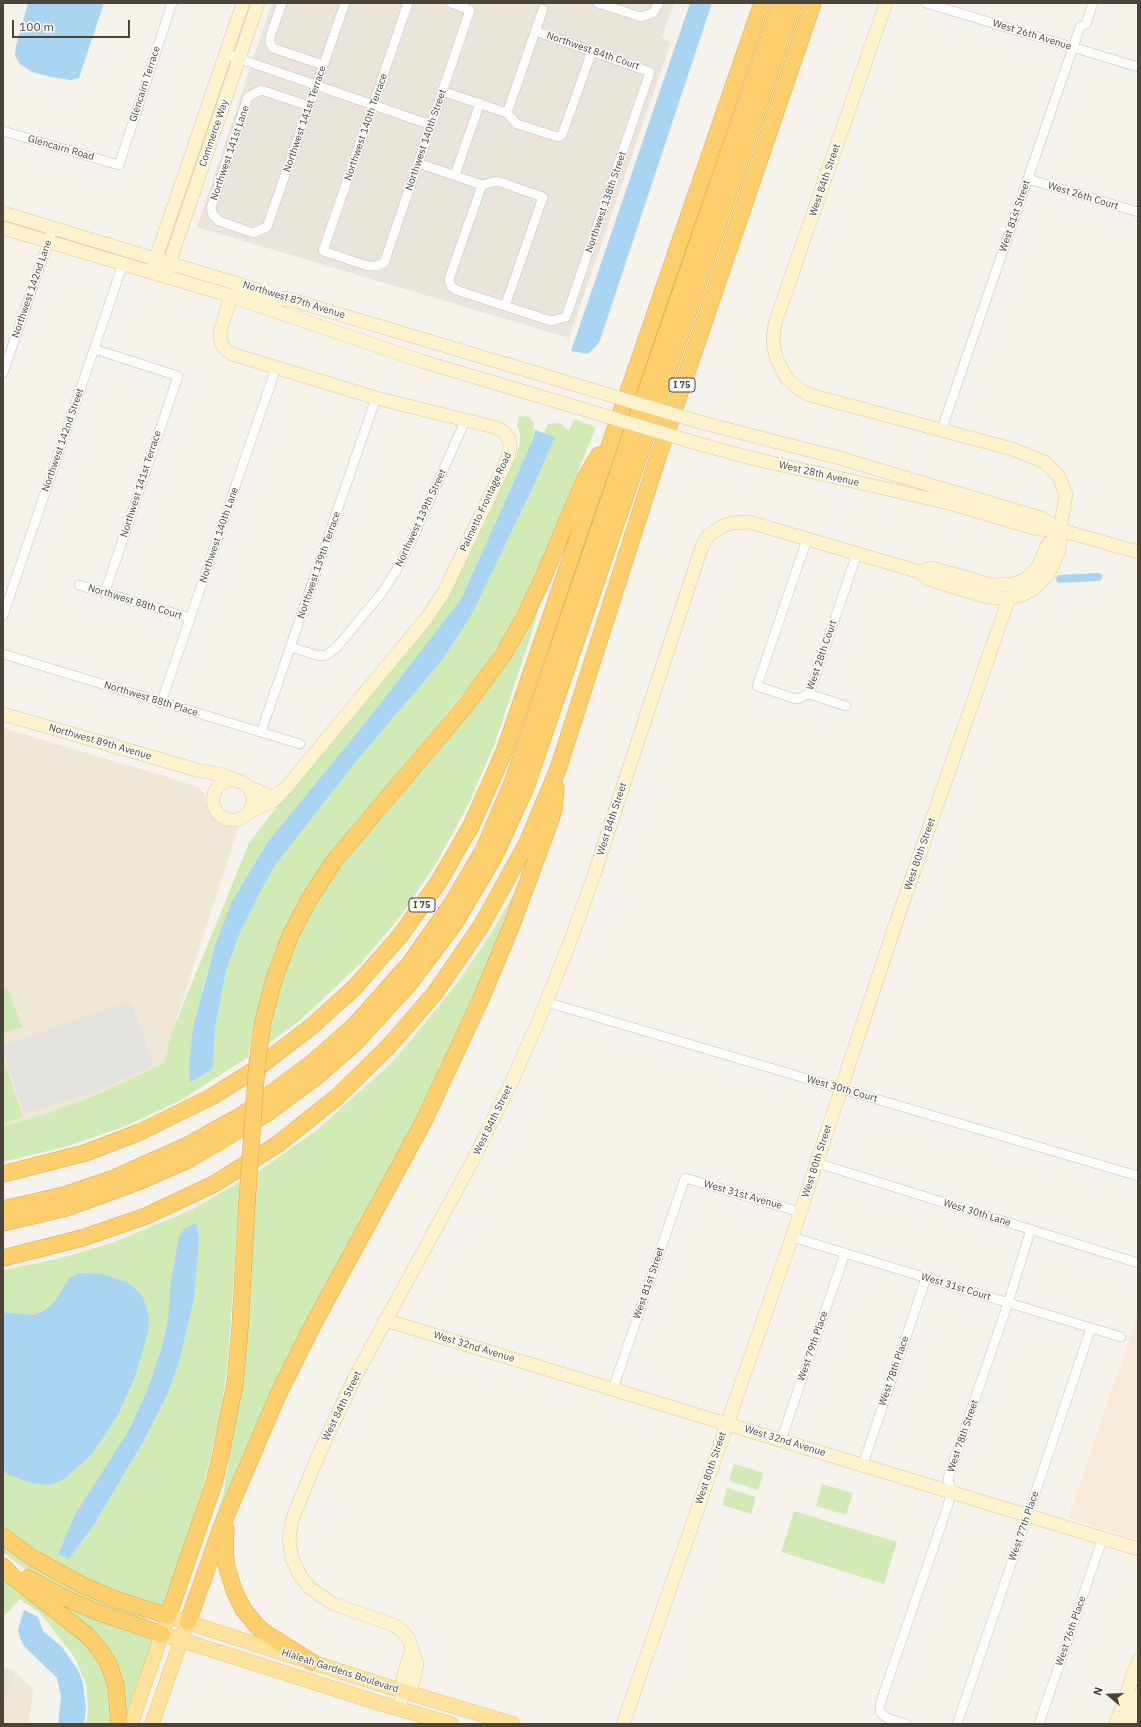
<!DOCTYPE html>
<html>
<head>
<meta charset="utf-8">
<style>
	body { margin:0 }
	#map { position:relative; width:1141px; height:1727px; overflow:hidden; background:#f6f3ec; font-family:"IBM Plex Sans",sans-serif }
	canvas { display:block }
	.frame { position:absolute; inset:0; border:4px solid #4b4439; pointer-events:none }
	.north { position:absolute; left:1089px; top:1675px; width:40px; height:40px; -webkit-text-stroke:3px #fff; paint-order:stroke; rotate:289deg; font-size:11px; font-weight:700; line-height:16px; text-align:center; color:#4b4439 }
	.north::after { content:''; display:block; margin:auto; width:14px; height:18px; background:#4b4439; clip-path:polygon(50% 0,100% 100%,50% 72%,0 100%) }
	.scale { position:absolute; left:12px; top:20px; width:118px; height:18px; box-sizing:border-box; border:2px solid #4b4439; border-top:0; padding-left:5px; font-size:12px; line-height:14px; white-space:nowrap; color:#4b4439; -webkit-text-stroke:3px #fff; paint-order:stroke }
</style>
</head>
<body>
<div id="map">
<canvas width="1141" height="1727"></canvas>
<div class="frame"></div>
<div class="north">N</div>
<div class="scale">100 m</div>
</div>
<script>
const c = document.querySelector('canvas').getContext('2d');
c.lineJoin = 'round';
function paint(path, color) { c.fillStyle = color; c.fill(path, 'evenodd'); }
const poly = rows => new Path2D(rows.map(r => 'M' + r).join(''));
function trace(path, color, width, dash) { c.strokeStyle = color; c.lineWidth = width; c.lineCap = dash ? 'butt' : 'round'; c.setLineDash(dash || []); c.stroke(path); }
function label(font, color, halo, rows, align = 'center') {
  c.font = font + ' "IBM Plex Sans",sans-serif'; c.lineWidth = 3; c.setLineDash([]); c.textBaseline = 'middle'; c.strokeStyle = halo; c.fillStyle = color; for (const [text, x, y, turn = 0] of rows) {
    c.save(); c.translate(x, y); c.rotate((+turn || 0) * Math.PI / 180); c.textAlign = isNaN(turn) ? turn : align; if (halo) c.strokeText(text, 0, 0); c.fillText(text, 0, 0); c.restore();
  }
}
const residential = poly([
	[272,3,674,3,662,38,671,42,569,338,197,227],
	[3,1666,16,1672,6,1703,3,1702]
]);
const commercial = poly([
	[1138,1314,1138,1540,1068,1518]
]);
const education = poly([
	[3,728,197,786,204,793,205,802,215,816,227,824,240,823,172,1032,164,1063,101,1093,45,1114,3,1126],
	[16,1672,33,1690,29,1724,3,1724,3,1702,6,1702]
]);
const green = poly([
	[519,416,529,417,534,423,533,439,461,599,368,719,267,843,231,903,215,945,203,987,190,1081,210,1071,213,1066,215,1028,226,971,239,935,259,894,275,865,295,838,354,764,443,659,472,614,535,483,555,437,545,434,545,430,548,424,554,423,561,424,569,431,574,419,596,427,543,557,516,616,501,642,473,682,325,860,305,891,274,954,256,1014,248,1057,181,1100,126,1126,68,1146,3,1162,3,1126,45,1114,101,1093,164,1063,172,1032,249,843,465,562,516,457,520,442,520,434,517,425],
	[538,604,540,604,533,629,495,743,469,803,437,862,402,914,360,964,298,1022,266,1045,270,1021,281,979,302,928,328,882],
	[514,893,518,895,458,1035,210,1541,208,1541,224,1492,235,1417,255,1174,317,1130,389,1065,413,1038,458,982,491,934],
	[7,986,22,1027,3,1034,3,988],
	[3,1058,23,1117,3,1124],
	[240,1182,228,1359,220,1420,201,1495,163,1608,107,1589,67,1571,3,1528,3,1469,7,1474,127,1282,102,1274,79,1273,69,1278,55,1301,45,1310,33,1315,6,1312,3,1312,3,1270,61,1258,112,1243,193,1209],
	[195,1223,199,1239,194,1299,179,1362,167,1394,143,1442,95,1523,69,1559,58,1553,74,1516,130,1428,148,1388,162,1346,168,1319,174,1262],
	[734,1464,764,1473,758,1490,729,1481],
	[822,1484,853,1493,846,1515,816,1506],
	[727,1488,756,1497,751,1514,722,1505],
	[794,1511,897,1542,884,1584,781,1552],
	[3,1545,145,1617,148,1620,147,1623,81,1599,29,1572,3,1553],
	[3,1574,92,1648,109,1683,114,1724,86,1724,88,1709,86,1684,75,1658,41,1614,20,1599,3,1617],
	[46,1597,84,1615,153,1639,123,1724,117,1679]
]);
const parking = poly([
	[131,1001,153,1065,98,1091,24,1114,3,1050,3,1045]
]);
const water = poly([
	[28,3,104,3,79,78,71,80,51,77,32,72,20,64,15,56,16,46],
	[690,3,712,3,612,304,599,343,588,354,571,351],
	[535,430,555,437,535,483,472,614,443,659,354,764,275,865,259,894,239,935,226,971,215,1028,213,1066,210,1071,190,1082,189,1064,193,1028,215,945,231,903,267,843,368,719,461,599,533,439],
	[196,1223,199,1239,194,1299,179,1362,167,1395,143,1442,95,1523,69,1559,58,1554,74,1516,130,1428,148,1388,162,1346,168,1319,171,1280,179,1237,183,1230],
	[79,1273,102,1274,127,1282,141,1294,147,1308,149,1319,148,1332,136,1374,119,1413,92,1454,64,1479,49,1485,31,1483,7,1474,3,1469,3,1312,33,1315,45,1310,55,1301,69,1278],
	[24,1610,38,1617,43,1631,62,1647,78,1670,83,1683,86,1710,84,1724,58,1724,61,1696,57,1678,24,1646,20,1638,18,1630]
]);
const canal = poly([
	[1060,579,1098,577]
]);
const street = poly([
	[282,3,270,37,270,43,273,48,323,65],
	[408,3,323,251,368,266,377,266,384,263,470,10,451,3],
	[598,3,641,17,653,13,659,3],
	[926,3,1138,67],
	[226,54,431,125],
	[442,91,507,113,517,124,558,137,562,135,592,51],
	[309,106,261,90,248,97,211,208,213,215,219,221,253,233,267,227,345,3],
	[507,113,543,9],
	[3,131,119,165,172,3],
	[418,163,482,185,497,181,543,197,505,306],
	[455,175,480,103],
	[1028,179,1138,212],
	[482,185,449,279,451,286,456,290,551,321,566,317,650,72,535,31],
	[94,349,178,376,105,592],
	[3,373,53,228],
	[941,431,1080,27,1086,24,1093,3],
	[807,539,757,686,796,699,809,694,857,554],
	[79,585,190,618],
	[3,616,123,264],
	[291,647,316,655,324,656,329,653,336,648,381,594,396,571,411,542,466,419],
	[3,654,300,744],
	[809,694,846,706],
	[161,703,276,368],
	[261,732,376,398],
	[546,1002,1138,1176],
	[817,1163,1138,1263],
	[792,1237,1121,1337],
	[613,1389,685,1178,800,1212],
	[781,1440,845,1253],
	[863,1464,926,1278],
	[906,1724,887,1718,880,1712,880,1704,948,1505,951,1491,948,1478,1008,1303,1031,1229],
	[957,1724,1091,1328],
	[1039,1724,1103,1537]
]);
const secondary = poly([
	[3,213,258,290],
	[3,228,231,296,421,361,579,408],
	[153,267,243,3],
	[167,270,258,3],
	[285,298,586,388],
	[703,423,836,457,1041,518,1060,530],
	[703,445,755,459,949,503,1037,529,1060,530,1138,552],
	[920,572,932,568,992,585,1014,584,1024,580,1037,569,1047,546,1060,530],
	[3,714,197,770,223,775,240,782],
	'213 800a20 20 0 1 1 40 0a20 20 0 1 1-40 0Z',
	[246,786,267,795,275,795,282,791],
	[249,812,275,800,285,789,426,619,444,592,508,458,510,448,509,439,503,431,494,427,376,398,232,354,224,348,221,342,220,332,231,296,246,293,272,299,293,300],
	[385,1320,1138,1549],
	[404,1692,403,1678,412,1649],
	[398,1709,404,1692,413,1683,417,1665,409,1639,402,1631,394,1625,333,1604,310,1588,301,1577,292,1559,289,1539,292,1520,318,1456,356,1375,473,1160,512,1081,539,1020,570,942,594,875,702,546,709,535,721,527,732,523,749,522,920,572,928,579,957,588,988,597,1002,598,1020,596,1035,588,1049,573,1059,551,1060,530,1066,495,1059,477,1045,462,1012,449,810,395,800,390,787,379,776,358,773,340,775,323,886,3],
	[623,1724,792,1237,897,920,1009,598],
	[1116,1724,1138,1661],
	[1129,1724,1138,1696]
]);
const primary = poly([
	[162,1634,379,1703,451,1724],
	[131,1724,168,1616,383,1685,513,1724],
	[152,1724,184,1632]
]);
const highway = poly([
	[263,1021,274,980,290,936,310,898,334,861,466,705,503,655,523,620,543,578,585,478,599,455],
	[3,1174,85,1153,140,1132,211,1097,256,1069,312,1026,355,987,399,937,438,883,471,826,504,752,762,3],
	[3,1209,64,1195,114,1178,188,1145,242,1115,313,1062,357,1023,410,963,451,905,484,849,513,781,630,437,781,3],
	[3,1223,66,1208,138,1182,188,1160,266,1114,316,1077,355,1043,410,983,455,923,494,857,526,787,794,3],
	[3,1258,82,1238,146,1216,214,1184,278,1144,337,1097,389,1046,435,993,481,926,527,843,558,769,657,460,813,3],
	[226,1529,225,1552,227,1568,234,1590,243,1609,257,1626,267,1634,312,1662],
	[3,1536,31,1557,82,1585,115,1599,168,1616,214,1483,221,1454,235,1383,240,1328,247,1202],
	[3,1566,14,1578,87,1635,100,1650,109,1665,116,1686,119,1724],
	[28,1578,67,1599,100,1613,162,1634],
	[188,1622,221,1528,277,1397,315,1321,424,1121,480,1001,511,927,551,819,554,809,556,788]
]);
const secondaryBridge = poly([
	[586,388,703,423],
	[579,408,703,445]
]);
const highwayBridge = poly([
	[247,1202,257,1064,263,1021]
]);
const shields = [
	[682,385,26],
	[422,905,26]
];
const shieldNames = [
	["I 75",682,385],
	["I 75",422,905]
];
const streetNames = [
	["West 26th Avenue",1032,35,17],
	["Northwest 84th Court",593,51,19],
	["Glencairn Terrace",145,84,-72],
	["Northwest 141st Terrace",305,119,-71],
	["Northwest 140th Terrace",366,127,-71],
	["Commerce Way",214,133,-71],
	["Northwest 140th Street",426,140,-71],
	["Glencairn Road",61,148,16],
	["Northwest 141st Lane",230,153,-71],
	["West 84th Street",825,180,-71],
	["West 26th Court",1083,196,17],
	["Northwest 138th Street",606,202,-71],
	["West 81st Street",1015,216,-71],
	["Northwest 142nd Lane",32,289,-71],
	["Northwest 87th Avenue",294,300,17],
	["Northwest 142nd Street",63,440,-71],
	["West 28th Avenue",819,474,13],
	["Northwest 141st Terrace",141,484,-72],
	["Palmetto Frontage Road",486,502,-65],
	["Northwest 139th Street",421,518,-65],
	["Northwest 140th Lane",219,535,-71],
	["Northwest 139th Terrace",319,565,-71],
	["Northwest 88th Court",135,602,17],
	["West 28th Court",822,655,-71],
	["Northwest 88th Place",151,699,17],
	["Northwest 89th Avenue",100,742,16],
	["West 84th Street",612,819,-72],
	["West 80th Street",920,854,-71],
	["West 30th Court",842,1089,16],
	["West 84th Street",493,1120,-64],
	["West 80th Street",817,1161,-72],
	["West 31st Avenue",743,1195,16],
	["West 30th Lane",977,1213,17],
	["West 81st Street",649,1283,-71],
	["West 31st Court",956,1287,17],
	["West 79th Place",813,1346,-71],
	["West 32nd Avenue",474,1347,17],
	["West 78th Place",894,1371,-71],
	["West 84th Street",342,1406,-64],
	["West 78th Street",963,1436,-71],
	["West 32nd Avenue",785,1441,17],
	["West 80th Street",711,1468,-71],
	["West 77th Place",1024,1526,-71],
	["West 76th Place",1071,1631,-71],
	["Hialeah Gardens Boulevard",340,1671,18]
];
paint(residential, '#eae5da');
paint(commercial, '#f7ead8');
paint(education, '#efe8d6');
paint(green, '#d2eab5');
paint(parking, '#e5e3e0');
paint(water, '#a9d4f2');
trace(canal, '#a9d4f2', 8);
trace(street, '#c2bbae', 10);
trace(secondary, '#d6c79b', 14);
trace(primary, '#e6c16a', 15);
trace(highway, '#e0a43c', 17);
trace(street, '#fff', 9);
trace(secondary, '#fff3cd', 13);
trace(primary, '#ffe39c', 14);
trace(highway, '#ffcf6e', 16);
trace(secondaryBridge, '#d6c79b', 14, []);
trace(highwayBridge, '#e0a43c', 17, []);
trace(secondaryBridge, '#fff3cd', 13);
trace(highwayBridge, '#ffcf6e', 16);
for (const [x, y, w] of shields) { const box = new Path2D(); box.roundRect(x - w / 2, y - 7, w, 14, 3); c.fillStyle = '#fff'; c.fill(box); trace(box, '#4b4439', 1); }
label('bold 9px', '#4b4439', null, shieldNames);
label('10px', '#4b4439', '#fff', streetNames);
</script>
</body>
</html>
